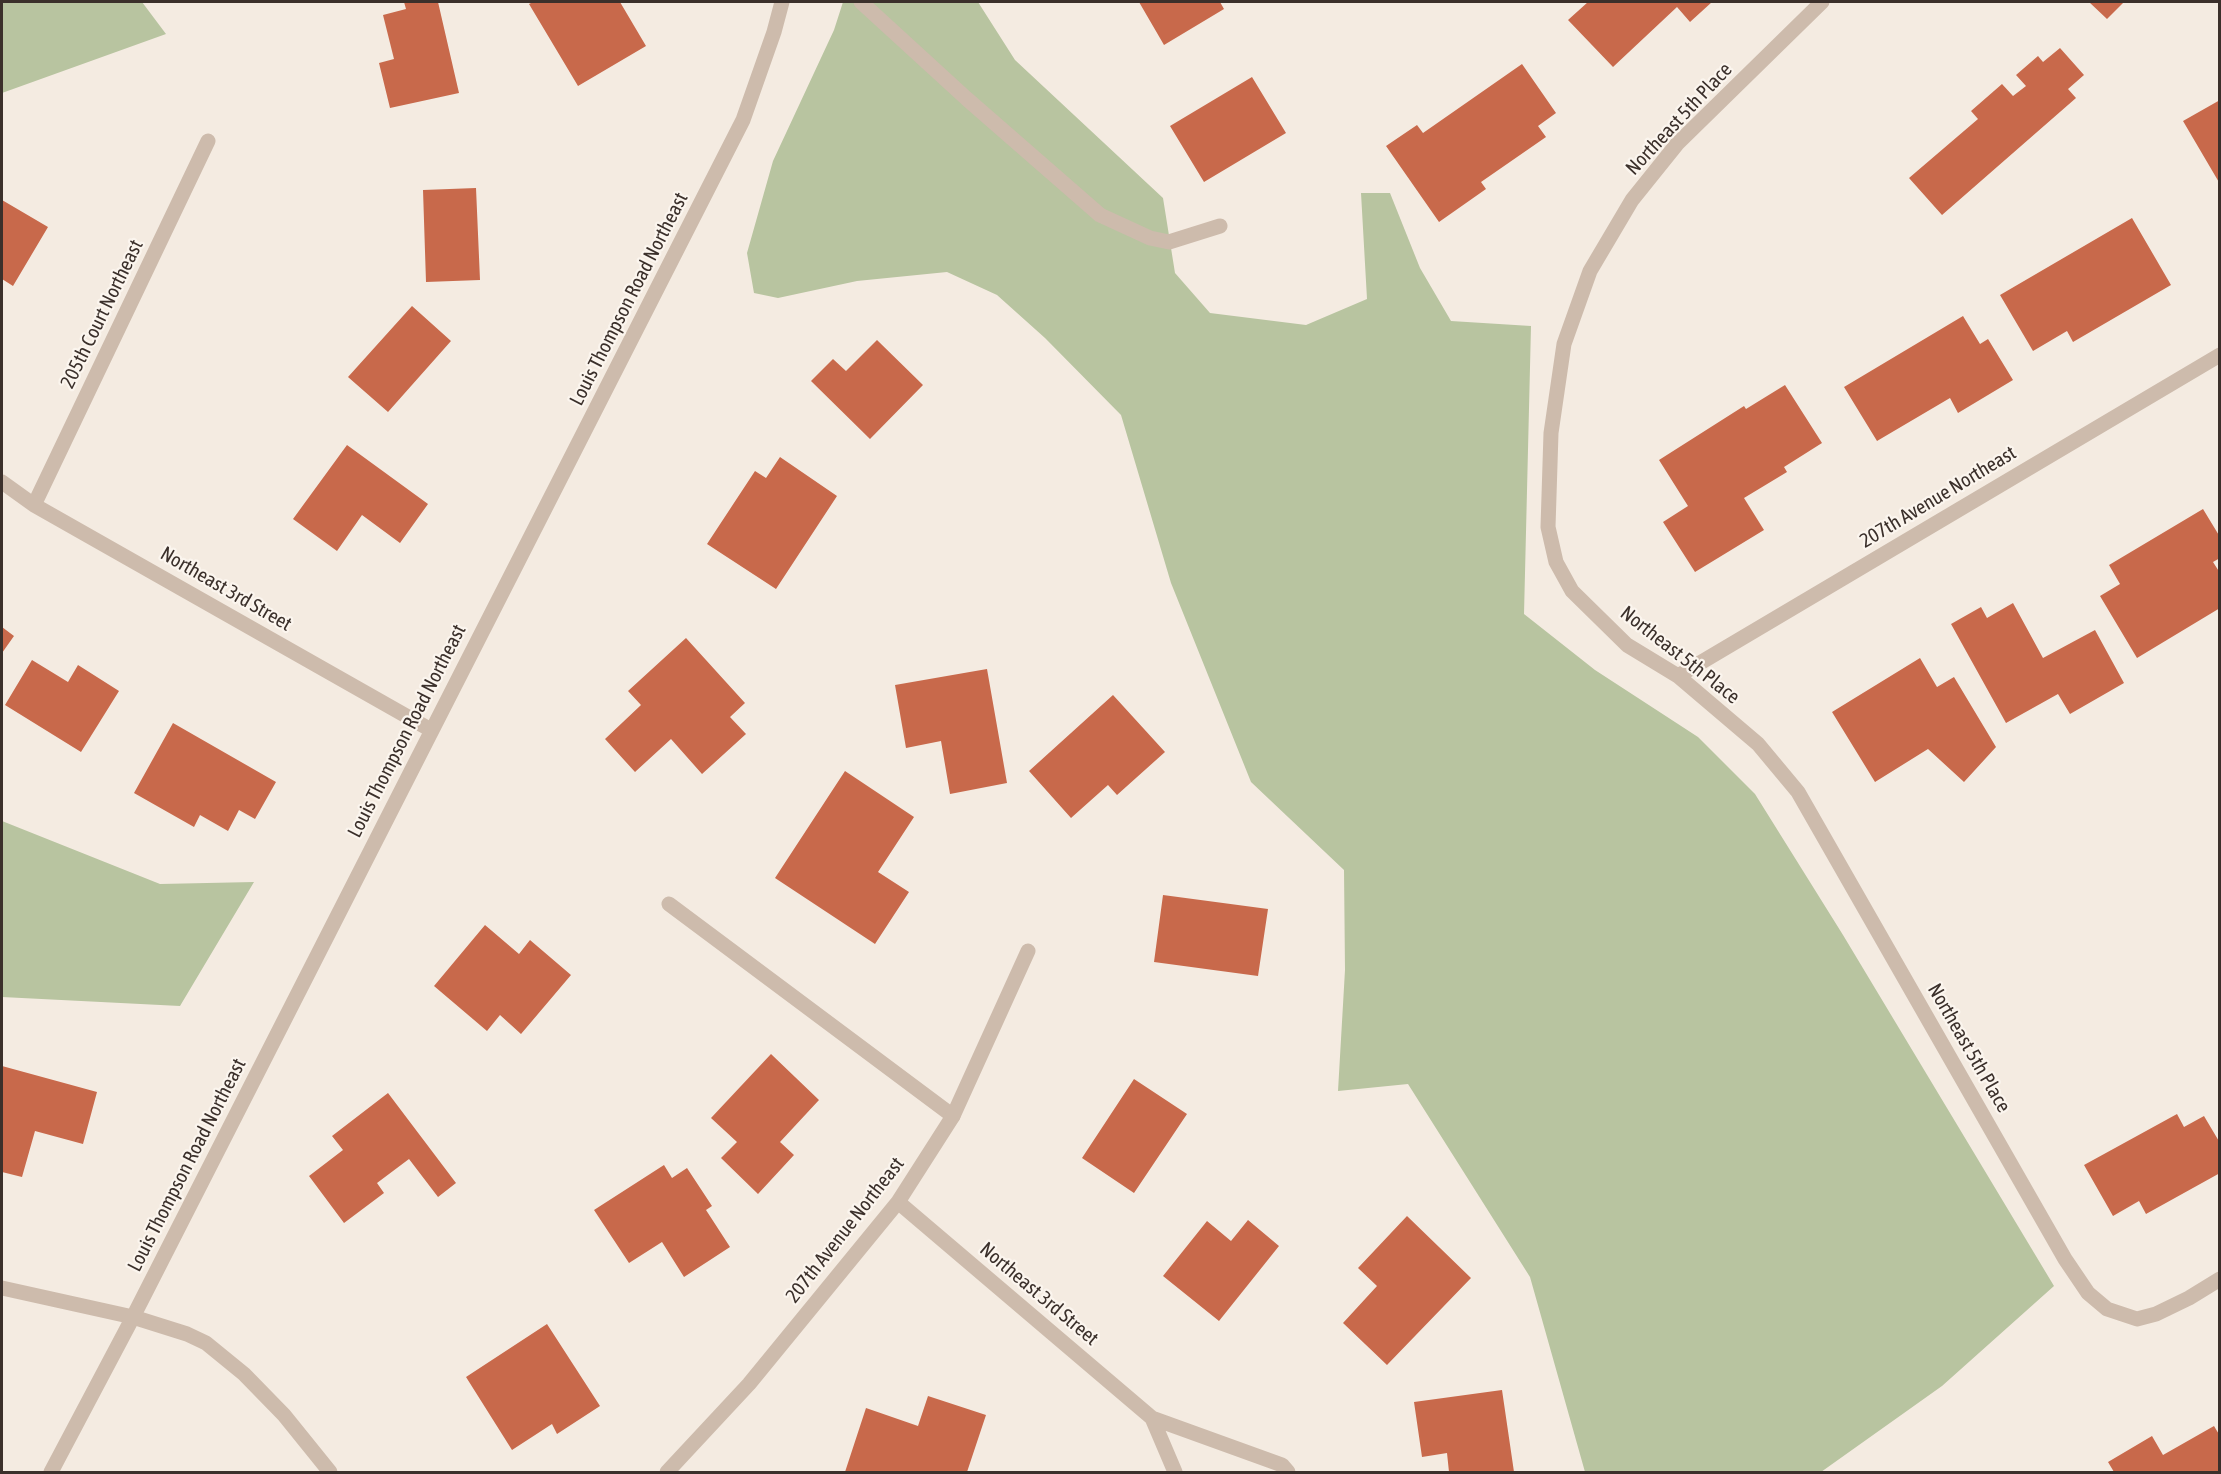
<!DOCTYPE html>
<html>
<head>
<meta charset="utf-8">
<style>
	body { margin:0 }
	#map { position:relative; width:2221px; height:1474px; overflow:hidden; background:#f4ebe1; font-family:"Asap Condensed",sans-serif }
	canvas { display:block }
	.frame { position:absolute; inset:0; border:3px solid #3b302b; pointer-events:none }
</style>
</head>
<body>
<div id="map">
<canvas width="2221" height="1474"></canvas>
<div class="frame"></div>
</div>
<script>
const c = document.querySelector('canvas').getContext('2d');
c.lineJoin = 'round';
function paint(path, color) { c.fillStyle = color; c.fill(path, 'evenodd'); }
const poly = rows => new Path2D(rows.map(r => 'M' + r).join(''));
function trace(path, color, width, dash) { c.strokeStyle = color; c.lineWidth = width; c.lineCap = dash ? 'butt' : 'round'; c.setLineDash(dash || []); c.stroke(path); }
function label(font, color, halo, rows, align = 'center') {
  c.font = font + ' "Asap Condensed",sans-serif'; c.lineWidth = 4.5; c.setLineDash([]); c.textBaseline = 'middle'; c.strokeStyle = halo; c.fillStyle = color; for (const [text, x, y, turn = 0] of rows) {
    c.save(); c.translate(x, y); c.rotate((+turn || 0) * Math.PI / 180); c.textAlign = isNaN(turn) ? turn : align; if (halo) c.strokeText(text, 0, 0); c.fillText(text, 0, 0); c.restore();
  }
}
const green = poly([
	[2,2,142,2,166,34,2,93],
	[843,2,978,2,1015,60,1163,198,1175,273,1210,313,1306,325,1367,299,1361,193,1390,193,1420,268,1451,321,1531,326,1524,614,1595,670,1698,737,1755,794,1843,935,2054,1286,1942,1386,1821,1472,1585,1472,1530,1277,1408,1084,1338,1091,1345,970,1344,870,1251,782,1171,583,1121,415,1045,338,997,295,947,272,857,281,778,298,754,293,747,253,773,161,834,30],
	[2,821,160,884,254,882,180,1006,2,997]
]);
const building = poly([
	[404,2,438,2,459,93,390,108,379,63,394,59,383,15,406,9],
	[533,2,620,2,646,46,578,86,529,4],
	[1139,2,1220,2,1224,9,1164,45],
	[1588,2,1712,2,1690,22,1677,7,1613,67,1568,20],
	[2089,2,2124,2,2107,19],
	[2060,48,2084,75,2068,89,2076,98,1942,215,1909,178,1978,119,1971,111,2002,84,2013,96,2026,86,2016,75,2038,56,2043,62],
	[1522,64,1556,113,1538,126,1546,137,1481,182,1486,189,1439,222,1386,146,1417,125,1423,133],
	[1252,77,1286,133,1204,182,1170,126],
	[2220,100,2220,184,2183,121],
	[476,188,480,280,426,282,423,190],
	[2,200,48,227,13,286,2,279],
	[2132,218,2171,285,2073,342,2067,331,2033,351,2000,295],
	[412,306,451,341,388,412,348,377],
	[1963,316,1980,344,1988,339,2013,380,1958,413,1950,398,1877,441,1844,387],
	[877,340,923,385,870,439,811,381,833,359,846,371],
	[1785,385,1822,443,1784,467,1787,472,1744,498,1764,530,1695,572,1663,522,1688,506,1659,460,1744,406,1746,409],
	[347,445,428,504,400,543,362,515,337,551,293,519],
	[780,457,837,496,776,589,707,544,755,471,766,478],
	[2203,509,2220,537,2220,558,2213,562,2220,573,2220,608,2137,658,2100,596,2120,584,2109,565],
	[2013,603,2043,658,2095,630,2124,683,2070,714,2058,694,2006,723,1951,624,1981,607,1987,618],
	[2,627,14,636,2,653],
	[686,638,745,703,730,717,746,734,702,774,671,739,635,772,605,739,641,705,628,691],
	[1920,658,1937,687,1954,677,1996,747,1964,782,1928,749,1875,782,1832,712],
	[32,660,68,682,78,665,119,691,81,752,5,705],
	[987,669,1007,783,950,794,941,741,906,748,895,685],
	[1113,695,1165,752,1117,795,1108,785,1071,818,1029,771],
	[173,723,276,782,255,819,239,810,228,831,200,815,194,827,134,793],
	[845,771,914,817,878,872,909,892,875,944,775,878],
	[1163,895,1268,909,1258,976,1154,962],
	[485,925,519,954,530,940,571,975,521,1034,500,1015,487,1031,434,986],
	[771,1054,819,1100,780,1142,794,1155,758,1194,721,1158,737,1142,711,1118],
	[2,1066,97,1092,83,1144,35,1131,22,1177,2,1172],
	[1134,1079,1187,1114,1134,1193,1082,1158],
	[388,1093,456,1183,438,1197,409,1159,377,1183,384,1193,344,1223,309,1176,343,1150,332,1136],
	[2177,1114,2184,1127,2204,1116,2220,1143,2220,1173,2146,1214,2139,1201,2113,1216,2084,1165],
	[664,1165,672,1178,687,1168,712,1206,706,1210,730,1247,684,1277,662,1242,629,1263,594,1210],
	[1407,1216,1471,1278,1387,1365,1343,1323,1377,1286,1358,1268],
	[1248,1220,1279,1246,1219,1321,1163,1276,1207,1221,1231,1241],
	[547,1324,600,1406,557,1434,552,1424,512,1450,466,1377],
	[1502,1390,1514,1472,1449,1472,1447,1453,1422,1457,1414,1402],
	[928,1396,986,1415,967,1472,845,1472,866,1408,918,1426],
	[2214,1426,2220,1436,2220,1472,2114,1472,2108,1462,2152,1436,2163,1455]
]);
const service = poly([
	[861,2,967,99,1100,215,1150,238,1169,242,1220,226],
	[669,904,953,1116]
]);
const minor = poly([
	[1822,2,1677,144,1632,200,1590,271,1564,344,1551,433,1548,527,1556,562,1572,591,1627,645,1678,676,1758,744,1798,792,2065,1259,2088,1293,2107,1309,2137,1319,2156,1314,2189,1298,2220,1279],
	[2,482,34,505,431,730],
	[34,505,208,141],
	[1678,676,2220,355],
	[898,1202,1152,1418,1282,1465,1288,1472],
	[2,1288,133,1317,187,1334,206,1343,244,1374,284,1415,330,1472],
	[1152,1418,1175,1472],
	[667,1472,749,1384,898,1202,953,1116,1028,951]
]);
const tertiary = poly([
	[51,1472,133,1317,743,120,774,32,782,2]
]);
const streetNames = [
	["Northeast 5th Place",1679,119,-47],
	["Louis Thompson Road Northeast",629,299,-63],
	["205th Court Northeast",102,314,-64],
	["207th Avenue Northeast",1938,497,-31],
	["Northeast 3rd Street",226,589,30],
	["Northeast 5th Place",1680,655,38],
	["Louis Thompson Road Northeast",407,731,-63],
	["Northeast 5th Place",1969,1048,60],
	["Louis Thompson Road Northeast",187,1165,-63],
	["207th Avenue Northeast",845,1230,-52],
	["Northeast 3rd Street",1039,1294,40]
];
paint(green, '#b8c4a0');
paint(building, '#c8694b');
trace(service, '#cdbbac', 15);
trace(minor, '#cdbbac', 15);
trace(tertiary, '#cdbbac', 15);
label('20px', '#3b302b', '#fbf5ee', streetNames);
</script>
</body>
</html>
